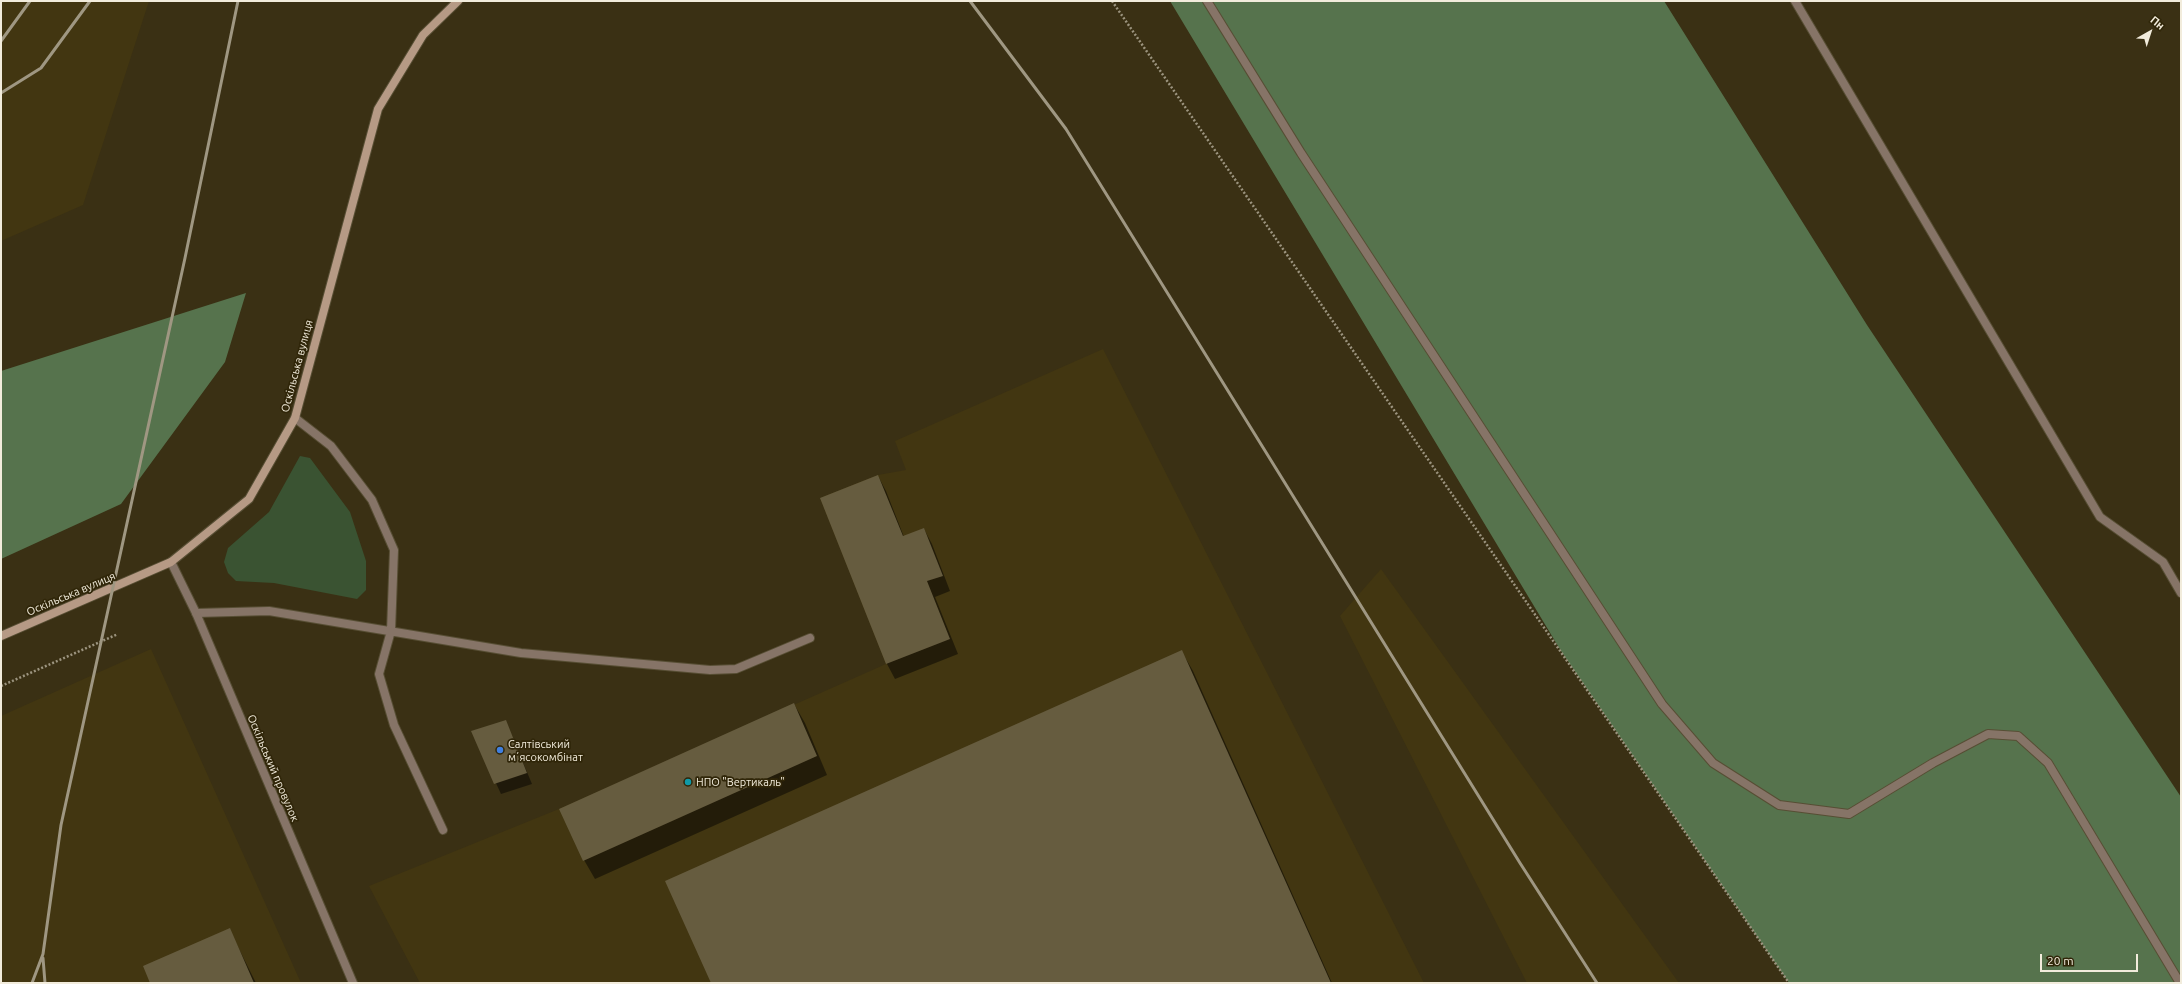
<!DOCTYPE html>
<html>
<head>
<meta charset="utf-8">
<style>
	body { margin:0 }
	#map { position:relative; width:2182px; height:984px; overflow:hidden; background:#3a3014; font-family:Ubuntu,sans-serif }
	canvas { display:block }
	.frame { position:absolute; inset:0; border:2px solid #f2ecdc; pointer-events:none }
	.north { position:absolute; left:2130px; top:12px; width:40px; height:40px; -webkit-text-stroke:3px #302609; paint-order:stroke; rotate:39deg; font-size:11px; font-weight:700; line-height:16px; text-align:center; color:#f2ecdc }
	.north::after { content:''; display:block; margin:auto; width:14px; height:18px; background:#f2ecdc; clip-path:polygon(50% 0,100% 100%,50% 72%,0 100%) }
	.scale { position:absolute; left:2040px; top:954px; width:98px; height:18px; box-sizing:border-box; border:2px solid #f2ecdc; border-top:0; padding-left:5px; font-size:12px; line-height:14px; white-space:nowrap; color:#f2ecdc; -webkit-text-stroke:3px #302609; paint-order:stroke }
</style>
</head>
<body>
<div id="map">
<canvas width="2182" height="984"></canvas>
<div class="frame"></div>
<div class="north">Пн</div>
<div class="scale">20 m</div>
</div>
<script>
const c = document.querySelector('canvas').getContext('2d');
c.lineJoin = 'round';
function paint(path, color) { c.fillStyle = color; c.fill(path, 'evenodd'); }
const poly = rows => new Path2D(rows.map(r => 'M' + r).join(''));
function trace(path, color, width, dash) { c.strokeStyle = color; c.lineWidth = width; c.lineCap = dash ? 'butt' : 'round'; c.setLineDash(dash || []); c.stroke(path); }
function label(font, color, halo, rows, align = 'center') {
  c.font = font + ' Ubuntu,sans-serif'; c.lineWidth = 3.5; c.setLineDash([]); c.textBaseline = 'middle'; c.strokeStyle = halo; c.fillStyle = color; for (const [text, x, y, turn = 0] of rows) {
    c.save(); c.translate(x, y); c.rotate((+turn || 0) * Math.PI / 180); c.textAlign = isNaN(turn) ? turn : align; if (halo) c.strokeText(text, 0, 0); c.fillText(text, 0, 0); c.restore();
  }
}
const built = poly([
	[1,1,149,1,83,205,1,241],
	[1103,349,1424,983,420,983,369,886,559,809,886,664,820,498,878,475,906,470,895,441],
	[1381,569,1679,983,1527,983,1340,616],
	[151,649,301,983,1,983,1,716]
]);
const green = poly([
	[300,456,310,458,350,512,366,561,366,590,357,599,274,583,236,581,228,573,224,562,228,548,269,512]
]);
const forest = poly([
	[1170,1,1664,1,1867,325,2181,797,2181,983,1789,983,1561,651],
	[246,293,225,362,121,504,1,559,1,371]
]);
const shadow = poly([
	[878,476,886,491,904,537,924,529,932,544,950,591,935,597,958,654,895,679,887,664,822,498],
	[1182,652,1193,671,1332,983,712,983],
	[794,704,805,723,827,775,595,879,584,860],
	[506,722,532,784,501,794,472,731],
	[229,929,256,983,151,983]
]);
const building = poly([
	[878,475,903,536,924,528,943,576,927,581,950,639,886,664,820,498],
	[1182,650,1331,983,711,983,665,881],
	[794,703,817,756,583,861,559,809],
	[506,720,527,773,494,784,471,731],
	[230,928,254,983,150,983,143,966]
]);
const path = poly([
	[1112,1,1789,983],
	[1,686,118,634]
]);
const service = poly([
	[1207,1,1301,153,1662,704,1713,763,1779,805,1849,814,1933,763,1988,734,2018,736,2048,763,2180,983],
	[1795,1,2100,517,2163,562,2181,593],
	[295,418,331,446,372,500,394,550,391,631,379,674,394,725,443,830],
	[196,613,269,611,521,653,710,670,736,669,810,638]
]);
const minor = poly([
	[171,562,196,613,353,983]
]);
const secondary = poly([
	[1,636,171,562,249,499,295,418,378,109,423,35,458,1]
]);
const rail = poly([
	[970,1,1066,129,1520,863,1597,983],
	[1,41,30,1],
	[1,93,41,68,90,1],
	[43,958,45,983],
	[32,983,43,954,61,825,185,258,238,1]
]);
const markers = [
	[500,750,4,"#3f7fe0"],
	[688,782,4,"#0f9aa8"]
];
const streetNames = [
	["Оскільська вулиця",297,366,-75],
	["Оскільська вулиця",71,594,-23],
	["Оскільський провулок",273,768,67]
];
const poiNames = [
	["Салтівський",508,744],
	["мʼясокомбінат",508,757],
	["НПО \"Вертикаль\"",696,782]
];
paint(built, '#423611');
paint(green, '#3a5332');
paint(forest, '#56734d');
paint(shadow, '#0007');
paint(building, '#665c3f');
trace(service, '#574e34', 10);
trace(minor, '#574e34', 10);
trace(secondary, '#574e34', 10);
trace(path, '#9c947f', 2.5, [2, 2]);
trace(service, '#867467', 8);
trace(minor, '#867467', 8);
trace(secondary, '#b69a85', 8);
trace(rail, '#9f9782', 3);
for (const [x, y, r, color] of markers) { const dot = new Path2D(); dot.arc(x, y, r, 0, 2 * Math.PI); c.fillStyle = color; c.fill(dot); trace(dot, '#302609', 1.5); }
label('11px', '#f2ecdc', '#302609', streetNames);
label('11px', '#f2ecdc', '#302609', poiNames, 'left');
</script>
</body>
</html>
